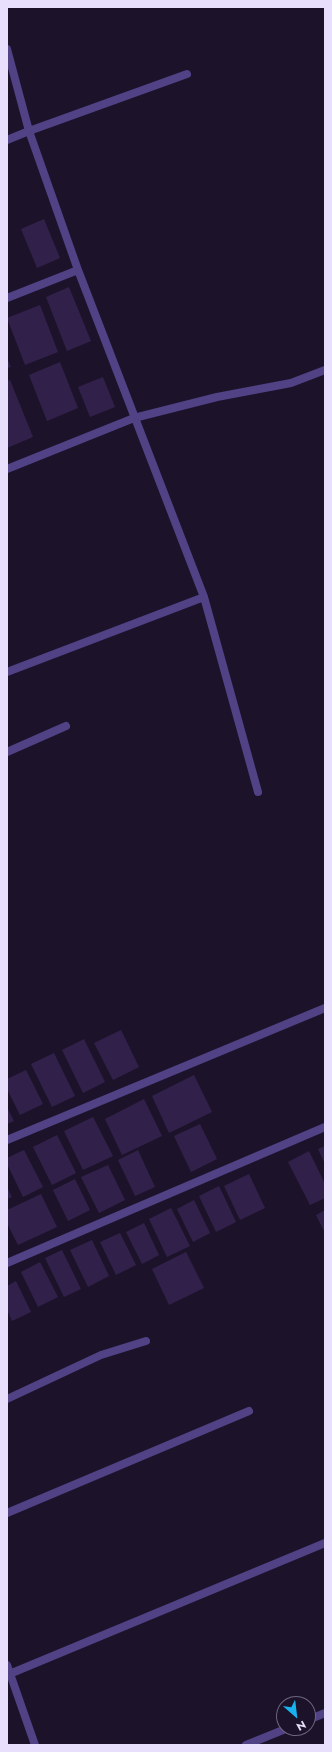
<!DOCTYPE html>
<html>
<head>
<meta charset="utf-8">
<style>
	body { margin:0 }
	#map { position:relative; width:332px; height:1752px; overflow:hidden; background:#1c132b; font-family:Jost,sans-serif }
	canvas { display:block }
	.frame { position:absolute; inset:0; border:8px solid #e8dffd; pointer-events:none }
	.north { position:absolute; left:276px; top:1696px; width:40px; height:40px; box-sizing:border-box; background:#1c132b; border:1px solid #6e657f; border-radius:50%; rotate:152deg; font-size:11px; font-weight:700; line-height:16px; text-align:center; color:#e8dffd }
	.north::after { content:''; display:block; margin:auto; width:14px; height:18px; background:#19b2ef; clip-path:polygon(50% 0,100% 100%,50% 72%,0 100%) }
</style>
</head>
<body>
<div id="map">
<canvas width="332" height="1752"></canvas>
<div class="frame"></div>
<div class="north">N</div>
</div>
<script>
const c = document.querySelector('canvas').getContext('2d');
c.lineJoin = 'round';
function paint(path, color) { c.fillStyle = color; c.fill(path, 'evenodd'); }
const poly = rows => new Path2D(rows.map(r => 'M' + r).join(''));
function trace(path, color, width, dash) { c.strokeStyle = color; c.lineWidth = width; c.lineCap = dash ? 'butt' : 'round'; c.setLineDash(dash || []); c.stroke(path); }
const building = poly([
	[44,219,60,258,37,268,21,229],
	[69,287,91,341,67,351,46,297],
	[40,305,58,352,25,365,7,318],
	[7,358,11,367,7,368],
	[60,362,78,408,47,421,29,375],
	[103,377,115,407,90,417,78,387],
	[10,380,33,437,7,448,7,381],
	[121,1030,139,1067,113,1080,94,1043],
	[84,1039,105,1082,83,1093,62,1050],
	[54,1053,75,1096,52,1107,31,1064],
	[26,1070,43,1104,20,1115,7,1089,7,1079],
	[194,1075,212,1112,169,1133,152,1096],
	[144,1099,162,1136,122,1155,105,1119],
	[7,1107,14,1121,7,1124],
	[93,1117,113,1156,83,1170,64,1131],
	[200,1124,217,1159,191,1172,174,1136],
	[57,1135,76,1173,52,1185,33,1147],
	[325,1146,325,1164,318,1149],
	[24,1150,43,1187,23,1197,7,1164,7,1158],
	[138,1150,155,1187,135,1196,118,1160],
	[309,1151,325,1184,325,1198,310,1205,288,1162],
	[108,1165,125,1200,99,1213,81,1177],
	[249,1174,265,1208,240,1220,224,1186],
	[75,1179,90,1210,68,1221,53,1190],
	[219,1186,236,1222,216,1232,199,1196],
	[7,1187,12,1197,7,1199],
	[41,1194,57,1227,18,1245,7,1223,7,1210],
	[194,1200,210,1233,193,1242,177,1209],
	[171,1208,190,1246,167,1257,149,1219],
	[325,1210,325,1233,316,1215],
	[144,1223,159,1255,142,1264,126,1232],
	[120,1233,136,1265,116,1275,100,1242],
	[92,1240,109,1276,88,1287,70,1250],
	[62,1250,81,1289,64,1297,45,1258],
	[186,1252,204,1288,169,1305,152,1269],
	[40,1262,58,1297,38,1307,21,1272],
	[16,1281,31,1312,12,1321,7,1310,7,1286]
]);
const minor = poly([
	[7,49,29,131,187,74],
	[7,140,29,131,78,270,7,298],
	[7,469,134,418,217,397,291,383,325,370],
	[204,597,258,792],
	[7,672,204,597,78,270],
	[7,752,66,726],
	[7,1140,325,1008],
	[7,1263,325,1127],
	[7,1399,101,1355,146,1341],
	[7,1513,249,1411],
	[7,1665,35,1745],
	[7,1675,325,1543],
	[308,1720,325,1713],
	[246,1745,288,1728]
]);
paint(building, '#31214a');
trace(minor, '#514286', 8);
</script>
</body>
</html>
